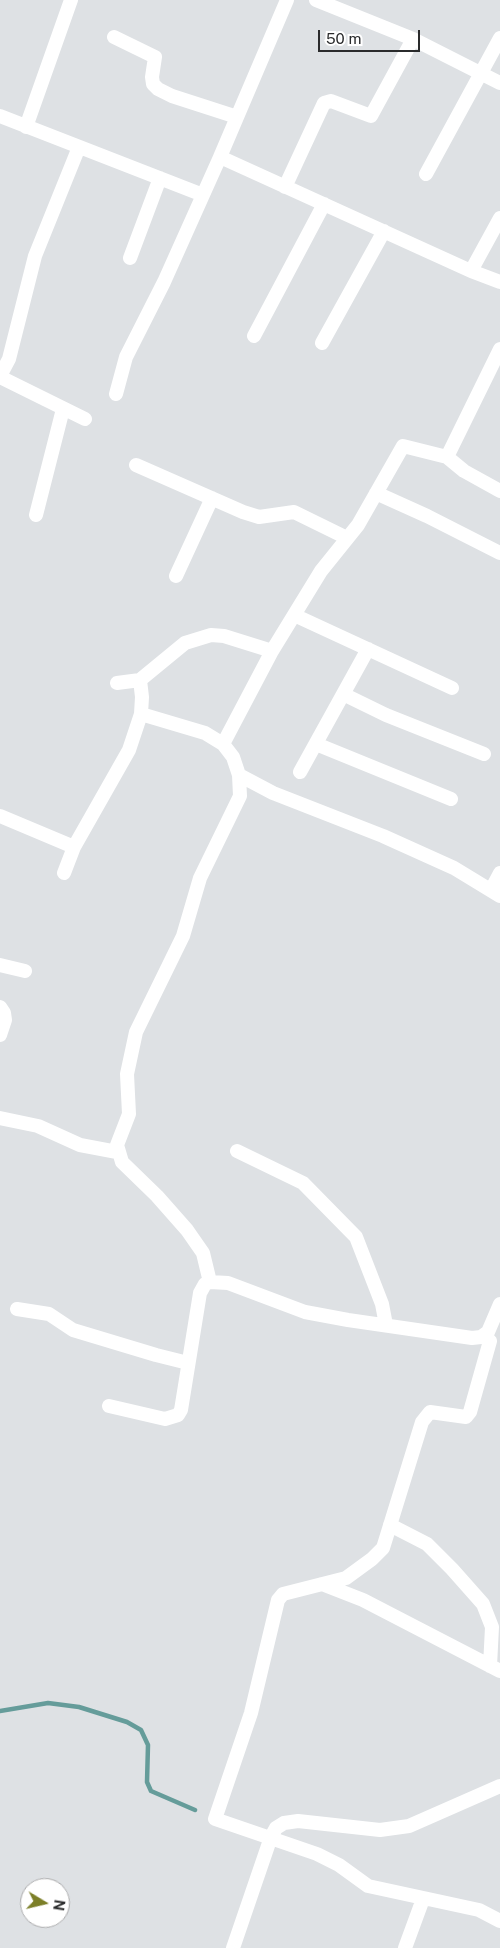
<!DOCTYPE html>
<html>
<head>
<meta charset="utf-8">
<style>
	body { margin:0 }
	#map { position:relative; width:500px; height:1948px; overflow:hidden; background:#dee1e4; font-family:"Public Sans",sans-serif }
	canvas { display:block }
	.north { position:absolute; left:20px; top:1878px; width:50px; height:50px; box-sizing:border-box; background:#fff; border:1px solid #aaaaab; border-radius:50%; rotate:99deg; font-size:14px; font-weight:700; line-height:20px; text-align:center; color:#2a2b2c }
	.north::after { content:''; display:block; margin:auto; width:18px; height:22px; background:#7c7f28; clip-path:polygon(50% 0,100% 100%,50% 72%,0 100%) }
	.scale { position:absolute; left:318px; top:30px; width:102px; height:22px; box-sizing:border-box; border:2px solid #2a2b2c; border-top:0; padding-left:6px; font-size:15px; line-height:18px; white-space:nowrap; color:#2a2b2c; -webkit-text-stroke:4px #fff; paint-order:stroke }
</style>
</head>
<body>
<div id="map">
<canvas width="500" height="1948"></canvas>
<div class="north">N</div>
<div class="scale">50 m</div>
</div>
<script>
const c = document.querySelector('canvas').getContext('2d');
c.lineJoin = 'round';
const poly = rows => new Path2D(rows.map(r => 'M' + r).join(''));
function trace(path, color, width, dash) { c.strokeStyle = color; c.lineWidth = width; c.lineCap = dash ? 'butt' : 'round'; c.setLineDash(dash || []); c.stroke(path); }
const stream = poly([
	[0,1711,48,1703,79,1707,127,1722,141,1730,148,1745,147,1782,151,1791,195,1810]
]);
const minor = poly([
	[316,0,413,39,500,83],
	[114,37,155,57,152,77,153,84,158,89,172,96,237,117],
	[0,116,203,195],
	[26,127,71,0],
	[220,157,287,0],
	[426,174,500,38],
	[285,187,324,103,331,101,371,116,413,39],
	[130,258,160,178],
	[471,271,500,282],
	[254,336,324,204],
	[322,343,384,231],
	[0,376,9,359,35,256,79,147],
	[0,377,85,419],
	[116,394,126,357,164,282,220,157,471,271,500,218],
	[447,457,464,471,500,491],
	[136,465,243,512,259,517,294,512,347,538],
	[376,493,427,516,500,553],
	[36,515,63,409],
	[176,576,212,498],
	[294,615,452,688],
	[117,683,140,680,185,643,211,635,224,636,272,651],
	[343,694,386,715,484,754],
	[141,714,205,733,223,744,233,757,239,775,240,796,200,878,183,936,136,1032,127,1074,129,1114,117,1145,122,1162,157,1196,187,1230,203,1253,210,1282],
	[223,744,272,651,321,571,358,525,403,446,447,457,500,349],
	[316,744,451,799],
	[300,772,368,649],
	[239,775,273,793,383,836,454,868,500,896],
	[0,816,74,847],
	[64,873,74,847,129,750,141,714,142,697,140,680],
	[491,890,500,873],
	[0,965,25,971],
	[0,1007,4,1013,5,1020,0,1035],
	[0,1118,38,1126,80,1145,117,1152],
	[237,1151,303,1183,356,1237,382,1304,386,1325],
	[17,1309,49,1314,73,1330,156,1355,188,1363],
	[490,1341,470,1412,466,1417,430,1412,422,1422,383,1548,372,1559,346,1578,283,1594,278,1600,251,1713,215,1819,317,1854,339,1865,368,1886,479,1910,500,1921],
	[109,1406,165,1419,178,1415,181,1410,200,1293,205,1284,210,1282,228,1283,305,1312,348,1320,472,1338,481,1337,488,1332,500,1304],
	[390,1525,427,1544,452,1569,483,1604,492,1627,490,1666],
	[322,1584,363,1600,500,1671],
	[233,1948,271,1837,276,1828,284,1823,298,1821,380,1830,409,1826,500,1786],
	[405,1948,423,1899]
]);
trace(stream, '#659c9a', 4.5);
trace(minor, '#fff', 14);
</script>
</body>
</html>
